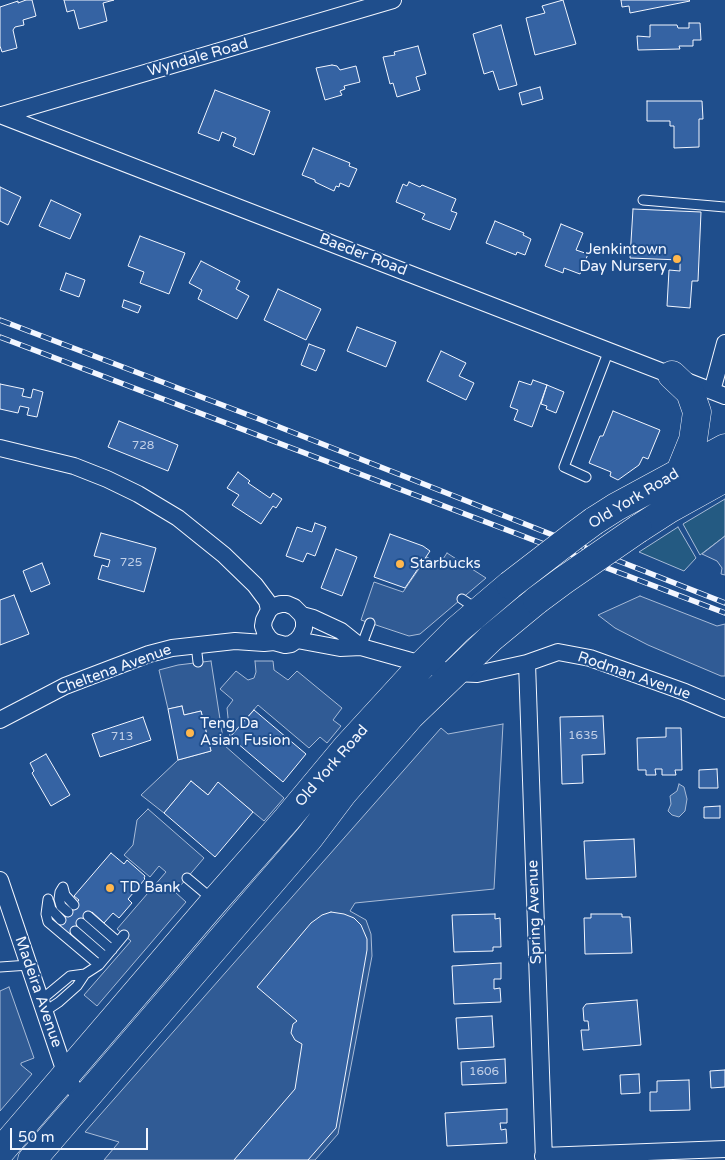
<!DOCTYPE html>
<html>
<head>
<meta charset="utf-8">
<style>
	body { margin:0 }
	#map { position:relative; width:725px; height:1160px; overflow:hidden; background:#1f4e8c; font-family:"Varela Round",sans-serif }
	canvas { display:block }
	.scale { position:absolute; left:10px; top:1128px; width:138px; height:22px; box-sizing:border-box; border:2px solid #f2f6ff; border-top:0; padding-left:6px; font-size:15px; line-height:18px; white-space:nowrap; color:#f2f6ff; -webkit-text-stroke:4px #1f4e8c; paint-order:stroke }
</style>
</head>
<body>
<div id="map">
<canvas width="725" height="1160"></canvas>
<div class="scale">50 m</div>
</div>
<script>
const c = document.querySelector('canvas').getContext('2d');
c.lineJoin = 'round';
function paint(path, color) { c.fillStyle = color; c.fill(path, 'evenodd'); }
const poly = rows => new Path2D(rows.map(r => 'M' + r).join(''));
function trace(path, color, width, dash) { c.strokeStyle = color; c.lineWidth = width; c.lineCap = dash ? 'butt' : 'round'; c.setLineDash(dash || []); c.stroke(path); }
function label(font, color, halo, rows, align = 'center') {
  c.font = font + ' "Varela Round",sans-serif'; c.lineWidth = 4; c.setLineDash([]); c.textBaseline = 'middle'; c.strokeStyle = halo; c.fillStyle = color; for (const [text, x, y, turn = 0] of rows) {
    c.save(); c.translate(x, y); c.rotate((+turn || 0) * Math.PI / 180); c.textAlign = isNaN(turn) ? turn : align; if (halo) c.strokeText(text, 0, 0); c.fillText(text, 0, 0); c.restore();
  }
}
const green = poly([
	[725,499,725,536,700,555,683,524,725,499],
	[678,527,696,558,684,571,639,552,678,527]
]);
const parking = poly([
	[725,536,725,575,721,574,722,568,717,561,702,554,725,536],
	[447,553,486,578,420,634,409,636,361,620,374,582,403,592,427,557,439,565,447,553],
	[640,596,717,626,725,624,725,676,721,676,648,645,615,628,598,615,640,596],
	[211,661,224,745,284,798,264,821,218,783,208,795,191,781,164,813,141,795,178,760,211,751,201,711,184,715,182,706,168,709,159,670,178,665,211,661],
	[255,661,273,661,274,670,288,680,297,671,342,708,333,720,341,726,327,743,320,737,309,748,258,705,230,737,227,708,233,700,220,689,236,671,248,680,254,678,256,672,255,661],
	[503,724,494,889,355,903,350,911,366,920,371,934,372,956,338,1134,315,1160,104,1160,119,1142,85,1132,441,728,448,734,503,724],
	[148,809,204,858,175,892,186,902,97,1006,84,995,131,941,117,929,166,872,159,866,150,877,124,855,133,845,137,820,148,809],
	[9,987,34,1058,21,1063,21,1065,32,1074,0,1111,0,991,9,987]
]);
const water = poly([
	[679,784,684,787,687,799,685,811,679,817,672,815,668,811,671,804,670,796,677,791,679,784]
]);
const building = poly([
	[26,0,32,0,36,16,23,20,24,25,15,27,13,30,17,48,2,52,0,46,0,7,18,1,18,3,26,0],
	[64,0,114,0,103,3,107,21,79,29,74,10,67,12,64,0],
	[563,0,576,44,535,55,526,18,545,13,542,6,563,0],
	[621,0,689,0,690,1,630,13,629,6,622,7,621,0],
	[689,23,700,23,701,40,693,40,693,46,679,46,680,49,638,50,637,36,650,37,650,25,677,25,678,28,689,28,689,23],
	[501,25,517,85,499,90,493,71,484,74,473,34,501,25],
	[418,46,426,74,416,77,420,90,397,97,393,83,390,84,383,57,395,55,394,52,418,46],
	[332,65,337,66,340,70,356,66,360,82,344,86,345,89,340,91,342,95,325,100,316,68,332,65],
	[540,87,543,99,522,105,519,93,540,87],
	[215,90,270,111,254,155,233,146,236,138,222,132,219,141,198,133,215,90],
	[647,101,702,101,703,119,699,119,699,147,674,148,674,126,670,126,670,121,647,121,647,101],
	[313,148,350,163,349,166,357,169,349,187,340,183,339,187,336,186,334,191,315,182,315,180,302,175,313,148],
	[409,182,420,187,422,185,456,199,451,211,457,213,450,230,422,219,425,214,396,202,403,184,407,186,409,182],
	[0,187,21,197,8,225,0,221,0,187],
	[51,200,81,214,70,239,39,226,51,200],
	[633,209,701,212,698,281,692,281,690,308,667,306,669,270,680,271,680,260,630,258,633,209],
	[495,221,524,233,523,235,531,239,525,255,517,252,516,255,486,243,495,221],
	[561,224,583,233,576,250,588,254,580,274,564,268,563,273,545,266,561,224],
	[140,236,185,253,169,294,140,283,144,272,128,266,140,236],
	[201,261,240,281,236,289,249,296,237,319,198,299,202,290,189,283,201,261],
	[66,273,85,280,79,297,60,290,66,273],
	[278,289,321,309,306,340,264,320,278,289],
	[124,300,141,306,138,313,122,307,124,300],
	[357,327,396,342,386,367,347,351,357,327],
	[309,344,325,350,316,371,301,365,309,344],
	[441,351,466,363,459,376,474,383,466,400,427,381,441,351],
	[533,380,547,385,532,427,514,420,518,410,510,407,519,381,531,385,533,380],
	[0,384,24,389,22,396,31,398,33,389,43,392,37,417,27,415,29,408,20,406,18,413,0,409,0,384],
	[547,385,564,392,556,413,546,409,547,406,541,404,547,385],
	[613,411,660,430,648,459,643,457,639,465,618,480,610,476,611,472,589,463,600,436,603,436,613,411],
	[119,421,178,445,168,471,108,447,119,421],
	[238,472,250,481,248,483,270,498,273,493,282,499,276,508,273,506,261,524,232,505,239,495,227,488,238,472],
	[315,523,326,527,315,556,307,553,303,562,286,556,297,527,312,532,315,523],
	[101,533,156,548,144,592,98,579,102,565,108,567,110,560,94,556,101,533],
	[390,534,423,546,430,551,405,588,374,577,390,534],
	[336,549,357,557,342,596,321,588,336,549],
	[42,563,50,584,31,592,23,571,42,563],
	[14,595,29,634,0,645,0,600,14,595],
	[182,706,184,715,201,711,211,751,178,760,168,709,182,706],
	[254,710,306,754,283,782,230,737,254,710],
	[603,716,605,754,582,755,583,783,562,784,560,717,603,716],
	[143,717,151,740,100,757,92,734,143,717],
	[666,728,681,728,682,770,675,770,676,775,662,775,662,769,655,769,656,775,646,775,646,770,638,770,637,738,666,737,666,728],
	[46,754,70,795,51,806,32,773,34,771,30,763,46,754],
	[717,769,718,788,699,788,699,770,717,769],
	[191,781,208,795,218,782,253,812,215,857,164,813,191,781],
	[720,806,720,818,704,818,704,807,720,806],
	[634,839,636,877,586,879,584,841,634,839],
	[111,853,124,864,127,860,145,876,144,878,145,879,128,899,132,903,119,918,113,913,104,923,92,912,69,937,56,926,79,900,74,896,111,853],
	[331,912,344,914,354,918,361,925,367,939,367,950,336,1128,308,1160,234,1160,295,1089,302,1044,295,1040,291,1033,293,1024,297,1021,257,987,311,923,322,915,331,912],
	[495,914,495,919,500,918,501,947,493,947,493,951,454,952,452,915,495,914],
	[591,914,622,914,622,917,630,917,632,953,585,954,584,918,591,918,591,914],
	[501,963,501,979,494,979,494,989,500,988,501,1002,454,1004,452,966,501,963],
	[637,1000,641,1045,583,1050,581,1030,589,1030,588,1021,584,1021,583,1008,586,1004,637,1000],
	[492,1016,494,1047,458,1049,456,1018,492,1016],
	[505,1059,506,1083,462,1085,461,1062,505,1059],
	[725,1070,725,1087,711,1088,710,1071,725,1070],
	[639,1074,640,1093,621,1094,620,1075,639,1074],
	[689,1080,690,1110,650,1111,650,1092,657,1092,657,1081,689,1080],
	[507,1109,507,1123,500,1123,501,1130,506,1129,507,1143,447,1146,445,1113,507,1109]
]);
const service = poly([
	[643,200,725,207],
	[586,477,564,467,609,350],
	[462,599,477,609],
	[196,645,198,662],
	[361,647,370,623],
	[187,878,212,899],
	[63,887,60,892,59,899,61,906,68,912],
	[63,887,65,895,74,905],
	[48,899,46,914,48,922,99,965],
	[49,902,51,909,61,920],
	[88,916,118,942],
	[81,923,112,950],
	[75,931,105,957],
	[0,967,29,965],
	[41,1000,70,976,85,974,99,965,124,935],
	[44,1012,59,1002,77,986,85,974]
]);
const minor = poly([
	[0,115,725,396],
	[2,115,393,0],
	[712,391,725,343],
	[0,448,74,466,107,479,138,494,178,518,224,555,255,585,267,601,269,610],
	[302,615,313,618,341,631,361,647],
	[274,642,269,638,265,632,263,626,264,620,269,610,274,606,281,604,287,604,294,607,302,615,304,621,304,628,301,635,297,640],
	[527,663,544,1160],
	[0,720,65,686,149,654,172,648,235,641,264,643,274,642,285,645,291,644,297,640,340,648,361,647,454,673,477,674,527,663,558,652,590,658,685,692,725,709],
	[0,880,66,1075,82,1102],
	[543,1156,725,1149]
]);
const trunk = poly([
	[672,375,690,392,697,412,693,440,680,472],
	[594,521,616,507,725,448],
	[638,529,669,509,725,478],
	[0,1152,214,902,287,819,347,747,423,664,457,630,510,585],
	[32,1160,309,838,343,793,410,716,491,638,537,600]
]);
const rail = poly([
	[0,320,259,419,725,603],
	[0,337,725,613]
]);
const trunkBridge = poly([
	[510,585,575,535,594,521],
	[537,600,564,580,638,529]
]);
const markers = [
	[677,259,5,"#ffb74d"],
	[400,564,5,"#ffb74d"],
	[190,733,5,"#ffb74d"],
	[110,888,5,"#ffb74d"]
];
const numberNames = [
	["728",143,446],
	["725",131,563],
	["1635",583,736],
	["713",122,737],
	["1606",484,1072]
];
const streetNames = [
	["Wyndale Road",198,58,-16],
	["Baeder Road",363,255,21],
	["Old York Road",634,499,-31],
	["Cheltena Avenue",114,670,-20],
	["Rodman Avenue",634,676,19],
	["Old York Road",332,766,-49],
	["Spring Avenue",535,912,-92],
	["Madeira Avenue",38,992,71]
];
const poiNames = [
	["Jenkintown",667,250,"right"],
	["Day Nursery",667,267,"right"],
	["Starbucks",410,564],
	["Teng Da",200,724],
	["Asian Fusion",200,741],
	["TD Bank",120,888]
];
paint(green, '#245a82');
trace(green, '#a8bbd7', 1);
paint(parking, '#305b95');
trace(parking, '#a8bbd7', 1);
paint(water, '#3b69a3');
trace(water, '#a8bbd7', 1);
paint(building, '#3563a3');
trace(building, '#f2f6ff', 1);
trace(service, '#f2f6ff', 11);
trace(minor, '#f2f6ff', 18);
trace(trunk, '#f2f6ff', 29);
trace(service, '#1f4e8c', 9);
trace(minor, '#1f4e8c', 16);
trace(trunk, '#1f4e8c', 28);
trace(rail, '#f2f6ff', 5.5);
trace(rail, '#1f4e8c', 4, [11]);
trace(trunkBridge, '#f2f6ff', 29, []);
trace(trunkBridge, '#1f4e8c', 28);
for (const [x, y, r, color] of markers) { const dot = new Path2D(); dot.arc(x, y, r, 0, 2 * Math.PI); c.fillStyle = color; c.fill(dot); trace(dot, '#1f4e8c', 2); }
label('12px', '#c3d1e8', null, numberNames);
label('15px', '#f2f6ff', '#1f4e8c', streetNames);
label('15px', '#f2f6ff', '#1f4e8c', poiNames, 'left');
</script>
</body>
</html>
